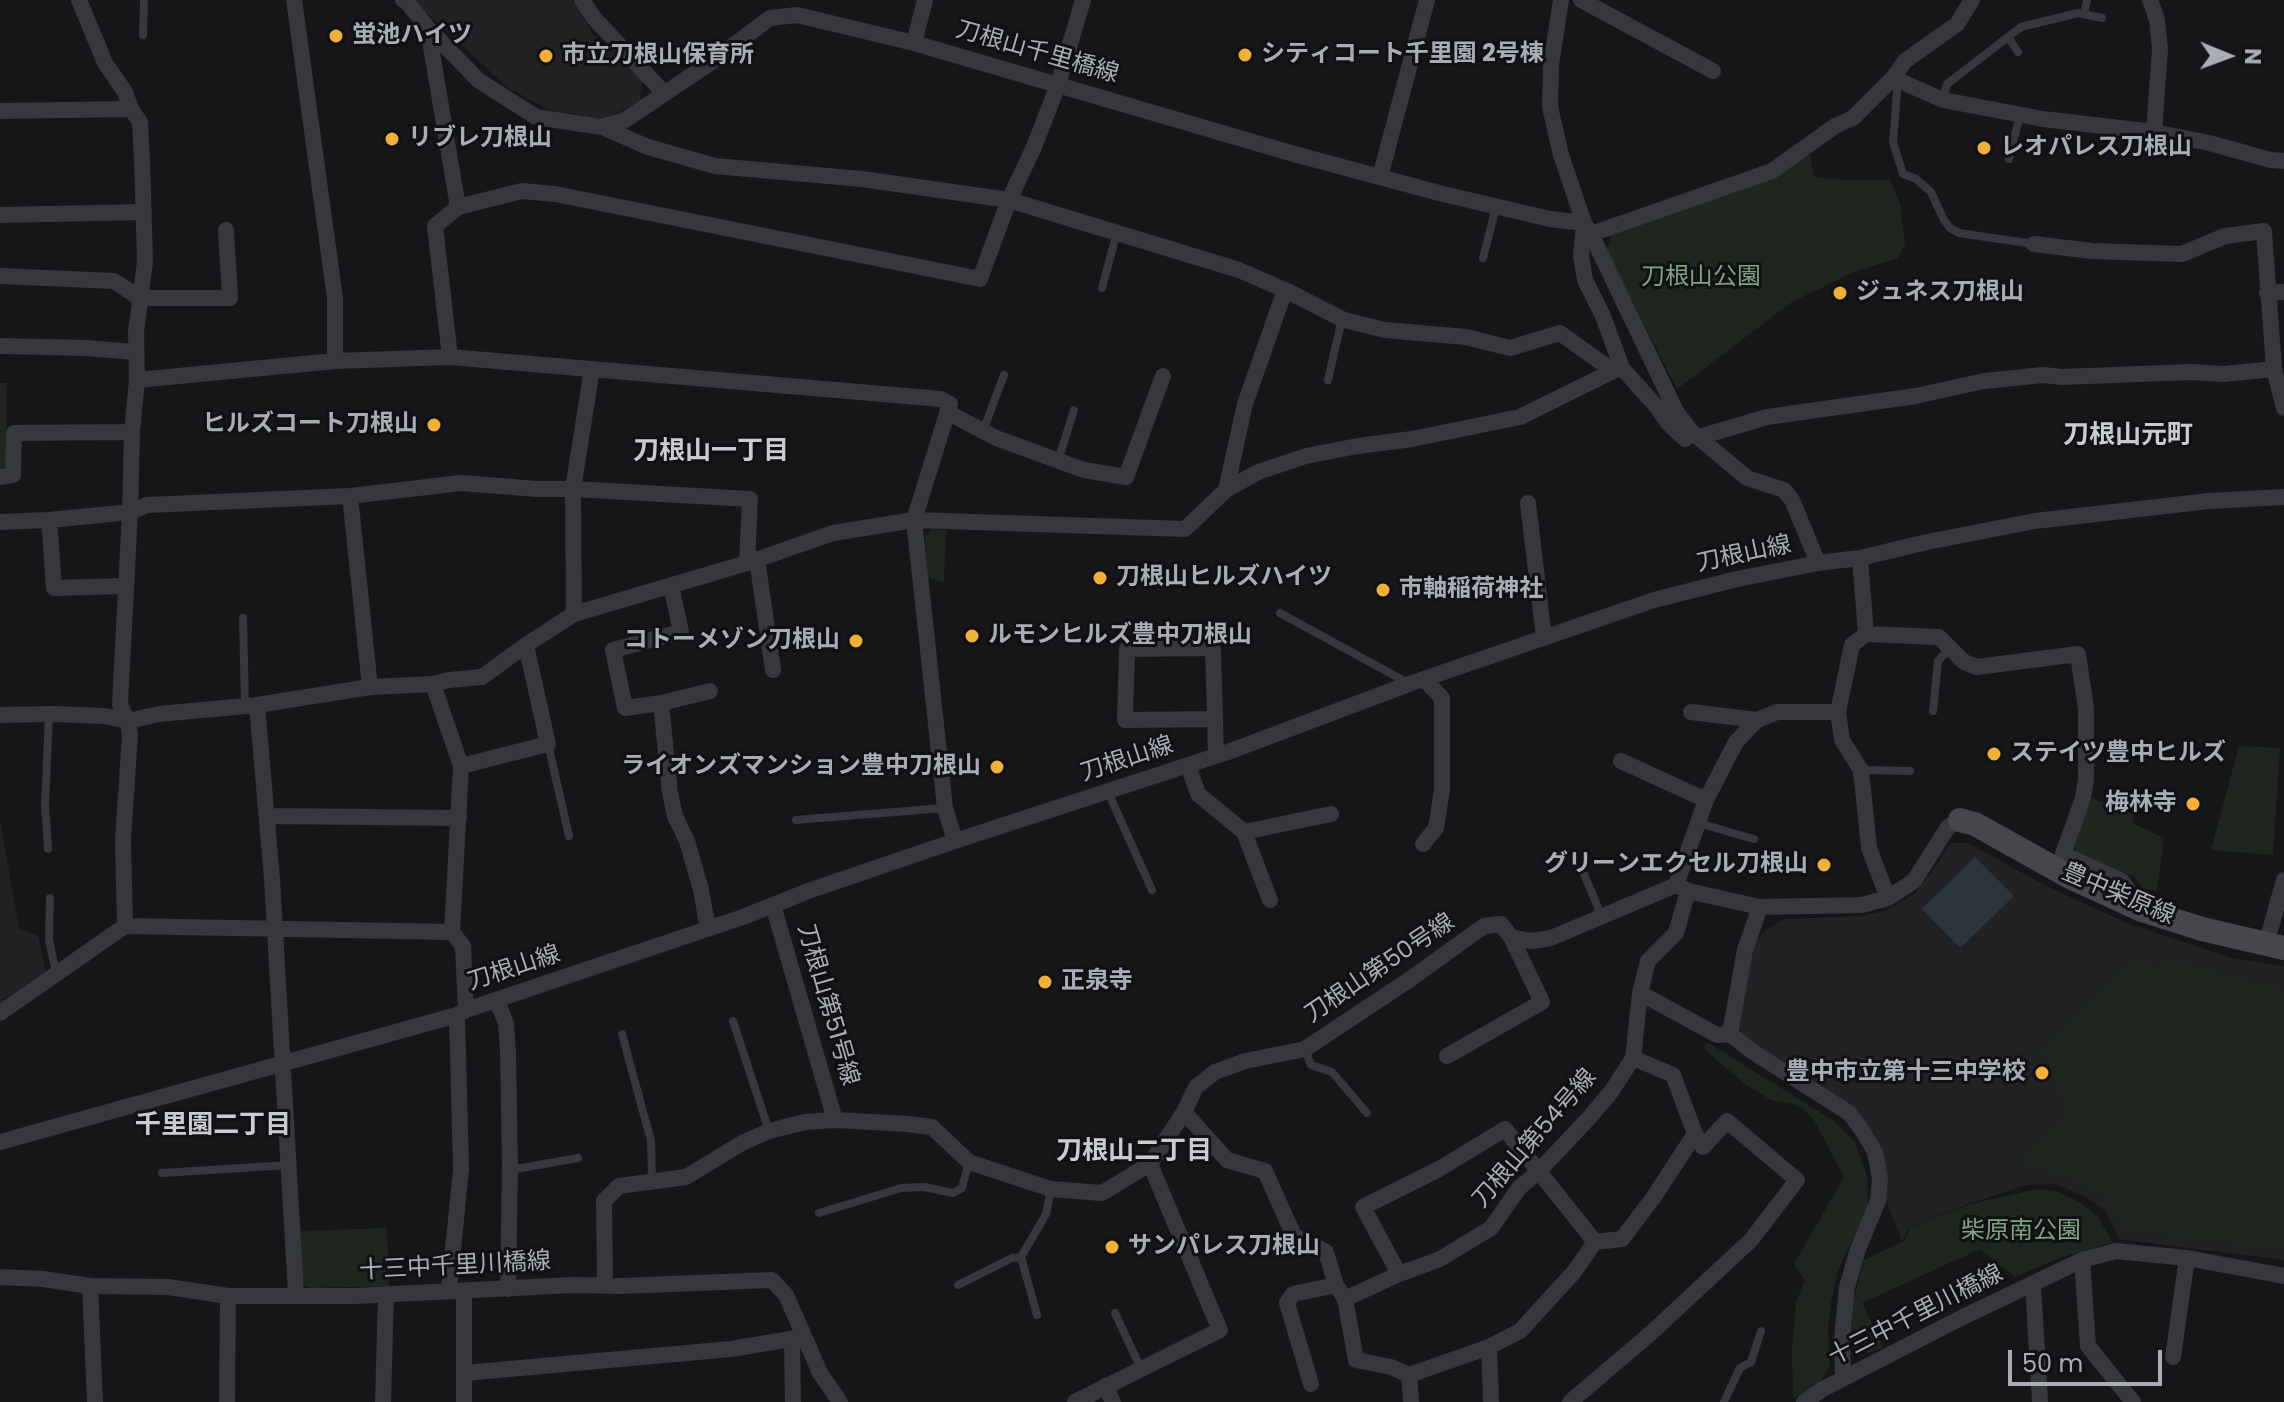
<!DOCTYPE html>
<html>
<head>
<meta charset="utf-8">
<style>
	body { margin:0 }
	#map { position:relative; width:2284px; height:1402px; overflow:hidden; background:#161618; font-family:Poppins,sans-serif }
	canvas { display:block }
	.north { position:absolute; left:2188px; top:16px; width:80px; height:80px; -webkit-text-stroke:6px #111113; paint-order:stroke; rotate:91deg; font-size:22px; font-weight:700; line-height:32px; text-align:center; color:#a8adb8 }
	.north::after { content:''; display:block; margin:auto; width:28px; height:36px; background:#a8adb8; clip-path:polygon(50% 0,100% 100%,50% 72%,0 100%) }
	.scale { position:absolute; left:2008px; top:1350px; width:154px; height:36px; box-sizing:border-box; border:4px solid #a8adb8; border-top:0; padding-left:10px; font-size:24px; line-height:28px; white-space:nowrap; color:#a8adb8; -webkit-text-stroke:6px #111113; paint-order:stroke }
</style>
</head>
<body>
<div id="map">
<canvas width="2284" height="1402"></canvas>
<div class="north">N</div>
<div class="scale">50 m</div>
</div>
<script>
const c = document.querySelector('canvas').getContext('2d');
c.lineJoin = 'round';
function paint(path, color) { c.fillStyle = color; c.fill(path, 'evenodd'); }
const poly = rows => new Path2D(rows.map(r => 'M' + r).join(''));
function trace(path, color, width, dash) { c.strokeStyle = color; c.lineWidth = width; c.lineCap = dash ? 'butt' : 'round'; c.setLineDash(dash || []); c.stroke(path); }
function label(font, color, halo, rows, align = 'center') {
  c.font = font + ' Poppins,"Noto Sans JP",sans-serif'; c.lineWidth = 6; c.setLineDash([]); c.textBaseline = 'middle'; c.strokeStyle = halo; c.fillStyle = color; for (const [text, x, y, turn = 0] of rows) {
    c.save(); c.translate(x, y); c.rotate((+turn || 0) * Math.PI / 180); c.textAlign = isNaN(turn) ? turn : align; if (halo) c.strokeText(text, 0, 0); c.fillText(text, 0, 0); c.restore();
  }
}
const built = poly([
	[413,0,573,0,593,34,642,79,640,101,605,119,550,110,508,88],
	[0,818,19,929,38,936,46,971,0,1002],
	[1950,843,1968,843,2050,888,2129,924,2232,958,2284,966,2284,1260,2119,1239,2106,1212,2086,1197,2056,1184,2026,1185,1971,1203,1910,1227,1902,1241,1886,1201,1886,1170,1877,1138,1856,1110,1742,1037,1736,1020,1737,1008,1755,943,1765,931,1783,919,1861,916,1885,911,1914,894,1933,871]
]);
const green = poly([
	[1808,144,1814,177,1845,180,1890,180,1900,204,1905,244,1898,258,1854,272,1792,302,1677,389,1606,249,1612,235,1743,187],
	[0,383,7,383,6,465,0,471],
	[932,529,946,530,944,582,928,578,925,536],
	[2239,746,2280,748,2273,855,2211,850],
	[2092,798,2134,815,2132,823,2164,838,2157,891,2142,888,2135,877,2076,853,2073,845],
	[2165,957,2284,990,2284,1251,2125,1230,2101,1196,2076,1180,2016,1161,2068,1115,2049,1063,2038,1054,2131,959,2160,967],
	[1707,1042,1834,1121,1855,1142,1867,1177,1868,1208,1838,1270,1831,1302,1828,1330,1830,1365,1822,1380,1813,1388,1793,1398,1792,1350,1796,1302,1805,1280,1794,1264,1844,1177,1814,1120,1805,1111,1798,1105,1771,1100,1746,1085,1703,1048],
	[2037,1189,2058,1192,2079,1202,2097,1216,2113,1242,2057,1259,2015,1277,1980,1249,1862,1303,1883,1347,1868,1353,1850,1348,1853,1303,1864,1260,1904,1241,1911,1227,1971,1204],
	[387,1228,389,1286,311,1288,302,1285,300,1231]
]);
const water = poly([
	[1975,857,2014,896,1960,948,1922,909]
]);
const lane = poly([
	[2084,14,2087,0],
	[143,35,144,0],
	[2008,37,2018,52],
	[1898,80,1893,142,1903,174,1916,179,1931,192,1944,220,1950,228,1959,233,2034,244],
	[1943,100,1947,84,2021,27,2078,13,2102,18],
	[2009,159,2020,115],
	[1483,258,1496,207],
	[1102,288,1117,232],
	[1328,380,1342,319],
	[983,431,1004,375],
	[1058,461,1074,410],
	[1280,613,1408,683],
	[243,618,245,705],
	[1933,711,1938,661,1950,648],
	[548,744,569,836],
	[1861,770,1910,771],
	[1108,792,1152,890],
	[796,820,944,808],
	[1698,823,1754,839],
	[48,849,45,805,49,715],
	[1584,874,1602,917],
	[50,898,49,940,56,973],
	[733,1021,769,1131],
	[622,1034,651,1141,652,1181],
	[1305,1049,1311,1065,1332,1072,1367,1113],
	[510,1170,578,1158],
	[162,1173,289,1165],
	[819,1213,901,1188,924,1187,953,1193,962,1188,969,1162],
	[958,1285,1012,1258,1021,1257],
	[1115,1313,1141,1369],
	[1037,1315,1021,1257,1046,1214,1051,1189],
	[1724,1402,1740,1368,1751,1362,1761,1331]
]);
const street = poly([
	[294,0,335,298,335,361,450,357,435,226,458,207],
	[403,0,406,1,428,28,478,80,536,117,602,127,625,120,710,63,770,18,797,15,914,43,1294,154,1443,194,1550,219,1584,223,1581,256,1585,280,1603,316,1622,368],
	[582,0,594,18,664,93],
	[1561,0,1551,65,1550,107,1561,155,1584,223,1591,234,1677,413,1692,432,1747,478,1784,490,1792,500,1818,563],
	[1581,0,1713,71],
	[2150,0,2157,20,2160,50,2154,132],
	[428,29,458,207,522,191,555,194,980,279,1009,200,1034,147,1058,85,1083,0],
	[914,43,925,0],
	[1893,78,1943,100,2043,119,2154,132,2209,143,2271,160,2284,161],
	[0,111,131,109],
	[602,127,648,147,715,166,862,179,1009,200,1239,270,1285,290,1344,320,1385,330,1466,337,1510,348,1560,333,1613,371,1622,368,1656,406,1668,423,1685,439,1692,432],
	[1380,177,1427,0],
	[0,215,144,212],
	[1591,234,1772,171,1835,126,1853,118,1893,78,1905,61,1957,24,1972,0],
	[2034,244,2092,251,2182,254,2225,236,2264,231,2274,369,2284,408],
	[0,276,114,281,140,298,230,298,226,230],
	[1285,290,1245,404,1226,490,1258,472,1306,456,1358,446,1412,439,1520,417,1613,371],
	[2267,293,2284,292],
	[0,346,86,348,135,352],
	[450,357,941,399,950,404,914,520,945,808,955,841],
	[137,380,335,361],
	[947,412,996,438,1084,470,1126,477,1163,376],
	[1699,437,1767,417,1916,396,1984,381,2043,375,2062,377,2191,372,2224,374,2274,369],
	[0,477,13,475,14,433,132,432],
	[350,496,370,687],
	[1528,503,1544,638],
	[49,520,130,512,147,505,350,496,461,483,537,489,573,489,750,499,747,563],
	[0,522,49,520,54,588,125,586],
	[1860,558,1866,634,1852,645,1838,712,1842,740,1861,770,1869,848,1888,898],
	[757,559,773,670],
	[671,585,681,632,613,650,625,708,661,703,670,793,675,816,687,841,701,890,708,929],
	[574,614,573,489,592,369],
	[1866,634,1939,637,1964,662,1977,667,2078,654,2086,709,2086,779,2083,798,2063,854,2122,881,2141,908],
	[433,684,461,766,452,932],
	[661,703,710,691],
	[257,705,272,879,296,1294],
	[1691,712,1757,720],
	[0,715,53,714,105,716,128,721,159,714,257,705,370,687,433,684,449,680,482,677,526,645,574,614,747,563,833,533,914,520,1185,529,1226,490],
	[1214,719,1125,720,1127,649,1213,648,1216,756],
	[1621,761,1706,800],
	[1188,765,1198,794,1244,832,1270,900],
	[461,766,548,744,526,645],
	[267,816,459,818],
	[1244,832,1331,814],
	[1423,844,1436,828,1442,790,1442,698,1424,679],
	[1688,891,1760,907,1862,905,1888,898,1914,881,1948,827,1960,820],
	[1760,907,1745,950,1730,1034,1750,1050,1849,1113,1862,1130,1875,1152,1880,1179,1878,1201,1858,1249,1847,1287,1842,1338,1843,1379],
	[125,926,452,932,463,946,466,1010],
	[2266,945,2284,880],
	[1640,993,1717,1035,1730,1034],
	[497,1001,506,1023,508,1052,510,1166,508,1289],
	[0,1013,125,926,123,841,130,735,128,721,120,705,130,512,132,432,137,380,136,332,145,262,142,159,140,122,131,109,125,92,105,63,79,0],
	[1447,1056,1542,1002,1511,937],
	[1184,1112,1227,1160,1265,1171,1294,1236,1326,1252,1336,1285],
	[835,1120,907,1124,932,1127,969,1162,1051,1189,1102,1193,1150,1164,1184,1112,1196,1087,1215,1072,1245,1061,1305,1049,1409,980,1484,926,1501,924,1511,937,1531,941,1551,938,1676,885],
	[0,1142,457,1015,466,1010,743,917,811,890,955,841,1228,752,1409,684,1654,600,1737,579,1818,563,1860,558,1927,542,2035,521,2209,501,2284,497],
	[2082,1260,2088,1346,2133,1402],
	[1399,1274,1363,1207,1439,1169,1505,1129,1595,1242],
	[0,1277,43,1279,90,1286,168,1287,228,1296,354,1296,573,1285,620,1286,772,1280,786,1295,820,1373,840,1402],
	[2033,1284,2040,1402],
	[605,1285,604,1201,619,1186,686,1177,742,1143,769,1131,805,1122,835,1120,773,905],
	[90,1286,95,1402],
	[449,1290,461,1169,457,1015],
	[464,1292,464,1402],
	[1345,1299,1356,1360,1391,1367,1409,1375,1489,1347],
	[792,1340,793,1402],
	[2173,1357,2187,1258],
	[465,1373,731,1349,803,1337],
	[1409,1375,1411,1402],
	[1311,1384,1287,1303,1293,1294,1336,1285,1345,1299,1399,1274,1440,1259,1491,1228,1519,1188,1539,1171,1588,1119,1611,1092,1633,1058],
	[1105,1386,1113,1402],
	[227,1402,228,1296],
	[383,1402,386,1294],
	[1075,1402,1220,1330,1150,1164],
	[1491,1402,1489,1347,1520,1331,1574,1272,1595,1242,1622,1239,1653,1198,1695,1134,1673,1075,1633,1058,1640,993,1648,961,1676,933,1688,891,1676,885,1706,800,1736,742,1757,720,1777,712,1838,712],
	[1570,1402,1651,1333,1751,1240,1797,1180,1727,1121,1703,1147,1695,1134],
	[1804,1402,1823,1389,1961,1318,2082,1260,2116,1251,2187,1258,2284,1276]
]);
const secondary = poly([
	[1960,820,1975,824,2070,877,2142,910,2202,929,2284,948]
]);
const markers = [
	[336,36,8,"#f2b134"],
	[1245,55,8,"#f2b134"],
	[546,56,8,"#f2b134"],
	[392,139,8,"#f2b134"],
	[1984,148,8,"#f2b134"],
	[1840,293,8,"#f2b134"],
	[434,425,8,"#f2b134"],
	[1100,578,8,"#f2b134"],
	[1383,590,8,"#f2b134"],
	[972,636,8,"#f2b134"],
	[856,641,8,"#f2b134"],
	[1994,754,8,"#f2b134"],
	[997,767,8,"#f2b134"],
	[2193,804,8,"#f2b134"],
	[1824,865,8,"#f2b134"],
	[1045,982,8,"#f2b134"],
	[2042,1073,8,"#f2b134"],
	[1112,1247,8,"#f2b134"]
];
const poiNames = [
	["蛍池ハイツ",352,36],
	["シティコート千里園 2号棟",1261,55],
	["市立刀根山保育所",562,56],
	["リブレ刀根山",408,139],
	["レオパレス刀根山",2000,148],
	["ジュネス刀根山",1856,293],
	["ヒルズコート刀根山",418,425,"right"],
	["刀根山ヒルズハイツ",1116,578],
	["市軸稲荷神社",1399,590],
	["ルモンヒルズ豊中刀根山",988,636],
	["コトーメゾン刀根山",840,641,"right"],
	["ステイツ豊中ヒルズ",2010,754],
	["ライオンズマンション豊中刀根山",981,767,"right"],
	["梅林寺",2177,804,"right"],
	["グリーンエクセル刀根山",1808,865,"right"],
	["正泉寺",1061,982],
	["豊中市立第十三中学校",2026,1073,"right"],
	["サンパレス刀根山",1128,1247]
];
const streetNames = [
	["刀根山千里橋線",1037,53,16],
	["刀根山線",1744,555,-12],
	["刀根山線",1127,760,-18],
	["豊中柴原線",2118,895,23],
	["刀根山線",514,969,-18],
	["刀根山第50号線",1380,969,-34],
	["刀根山第51号線",827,1005,74],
	["刀根山第54号線",1535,1139,-49],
	["十三中千里川橋線",455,1267,-3],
	["十三中千里川橋線",1916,1316,-27]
];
const parkNames = [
	["刀根山公園",1701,278],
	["柴原南公園",2021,1232]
];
const neighbourhoodNames = [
	["刀根山元町",2128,436],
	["刀根山一丁目",711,452],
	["千里園二丁目",213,1126],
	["刀根山二丁目",1134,1152]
];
paint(built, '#222225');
paint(green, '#1e261f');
paint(water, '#2c353c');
trace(lane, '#37383d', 8);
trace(street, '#37383d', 16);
trace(secondary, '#45474d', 24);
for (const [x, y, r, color] of markers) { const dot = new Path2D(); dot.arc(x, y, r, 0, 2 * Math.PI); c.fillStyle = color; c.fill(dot); trace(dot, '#111113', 3); }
label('bold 24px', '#a8adb8', '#111113', poiNames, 'left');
label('24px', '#a8adb8', '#111113', streetNames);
label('24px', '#7fa381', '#111113', parkNames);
label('bold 26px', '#c9ccd4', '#111113', neighbourhoodNames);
</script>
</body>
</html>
